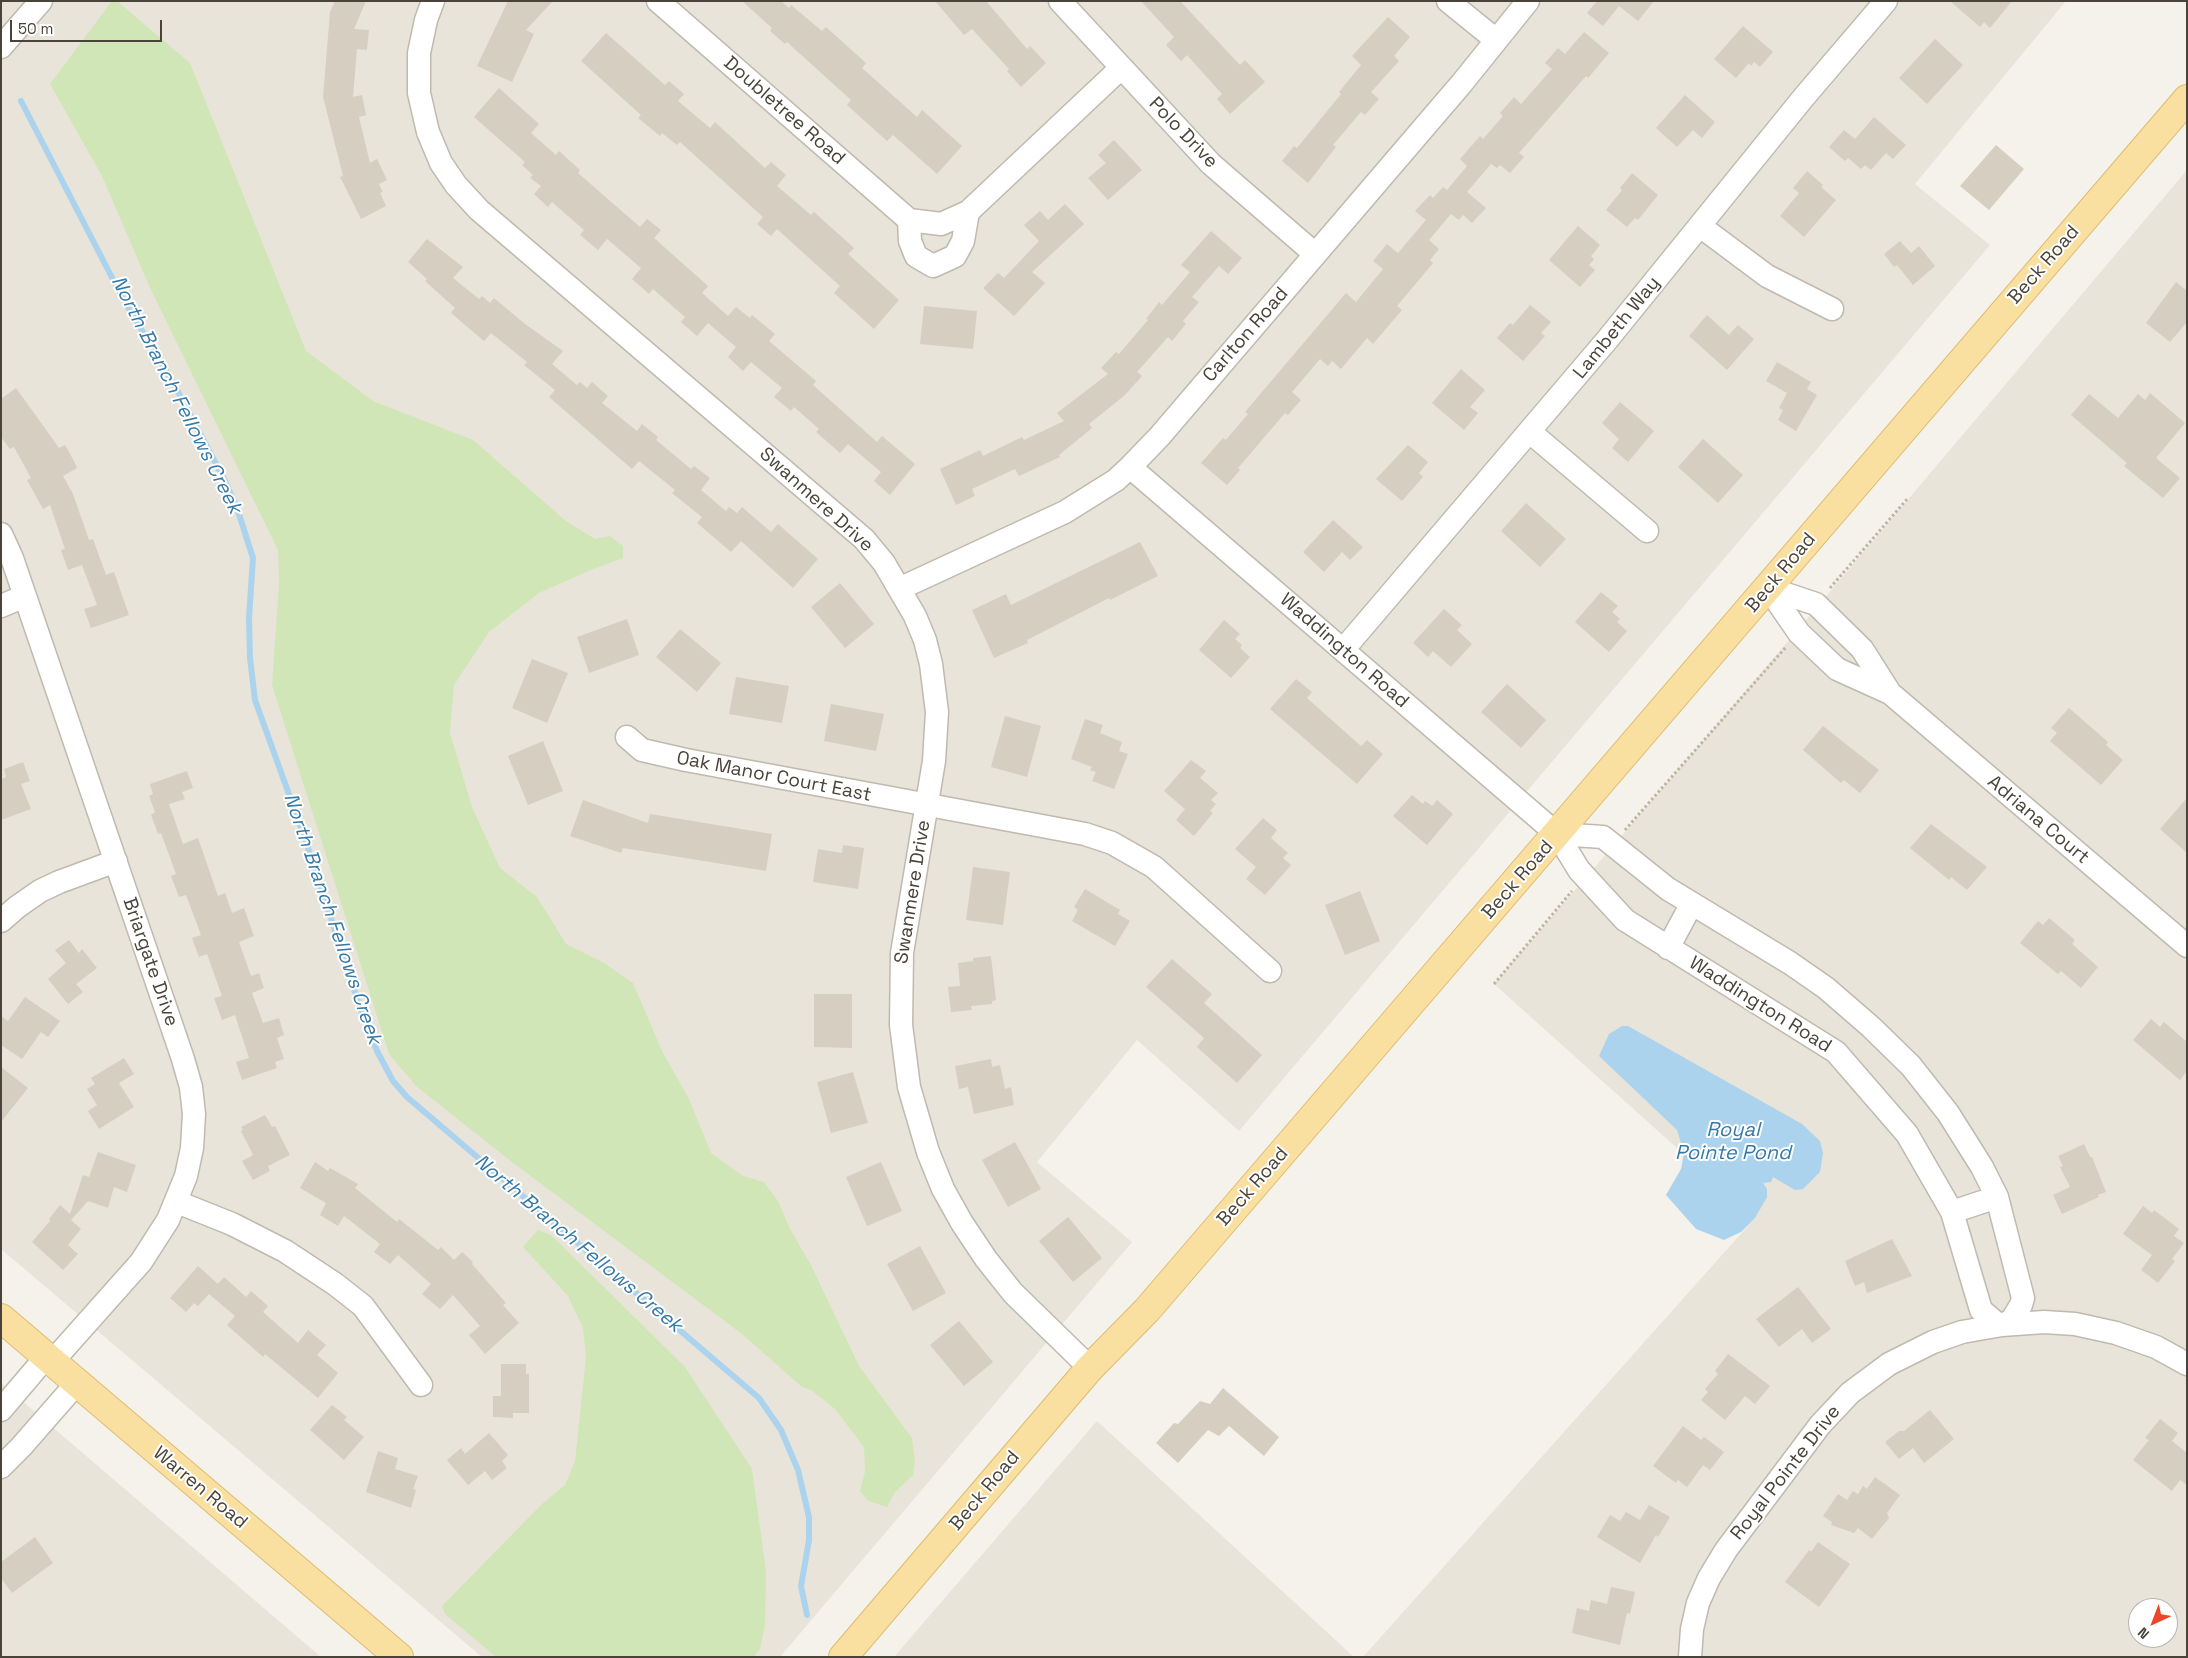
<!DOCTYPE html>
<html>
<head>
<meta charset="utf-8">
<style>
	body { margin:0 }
	#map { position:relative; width:2188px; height:1658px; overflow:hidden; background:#f5f2eb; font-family:"Space Grotesk",sans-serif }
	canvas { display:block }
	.frame { position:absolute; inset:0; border:2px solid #494339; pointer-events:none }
	.north { position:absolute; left:2128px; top:1598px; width:50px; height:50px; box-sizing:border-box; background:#fff; border:1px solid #b6b4b0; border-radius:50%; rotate:223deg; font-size:14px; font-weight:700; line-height:20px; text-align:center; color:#494339 }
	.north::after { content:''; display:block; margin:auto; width:18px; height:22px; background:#ee4529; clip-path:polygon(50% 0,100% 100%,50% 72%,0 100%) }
	.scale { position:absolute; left:10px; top:20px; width:152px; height:22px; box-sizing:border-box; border:2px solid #494339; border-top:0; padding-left:6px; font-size:15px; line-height:18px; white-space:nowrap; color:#494339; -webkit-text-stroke:4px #fff; paint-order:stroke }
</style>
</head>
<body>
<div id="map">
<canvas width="2188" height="1658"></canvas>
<div class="frame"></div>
<div class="north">N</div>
<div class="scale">50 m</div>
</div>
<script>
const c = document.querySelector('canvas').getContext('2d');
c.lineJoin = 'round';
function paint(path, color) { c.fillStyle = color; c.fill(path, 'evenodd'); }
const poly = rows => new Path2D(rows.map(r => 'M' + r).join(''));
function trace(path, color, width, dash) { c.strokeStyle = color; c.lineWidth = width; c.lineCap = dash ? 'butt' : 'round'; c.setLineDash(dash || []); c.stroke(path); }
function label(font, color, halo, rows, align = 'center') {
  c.font = font + ' "Space Grotesk",sans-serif'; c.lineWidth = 4; c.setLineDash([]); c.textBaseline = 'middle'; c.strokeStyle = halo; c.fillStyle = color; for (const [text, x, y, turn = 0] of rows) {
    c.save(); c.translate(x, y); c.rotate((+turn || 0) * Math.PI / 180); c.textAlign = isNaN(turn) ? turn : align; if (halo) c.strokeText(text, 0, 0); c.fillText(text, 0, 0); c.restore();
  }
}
const residential = poly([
	[1,1,2066,1,1915,184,1990,245,1239,1131,1137,1040,1037,1162,1132,1242,780,1657,482,1657,1,1249],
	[2187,170,2187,1657,1363,1657,1755,1218,1494,984,1700,745],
	[2138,1608,2168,1608,2168,1638,2138,1638],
	[1,1383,321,1657,1,1657],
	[1097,1421,1354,1657,894,1657]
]);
const green = poly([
	[112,1,117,1,190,63,306,351,373,401,473,440,566,521,595,539,610,536,623,546,623,558,591,570,539,593,489,632,454,685,450,733,472,807,500,868,537,897,566,944,604,963,633,983,662,1051,689,1099,711,1153,743,1176,764,1182,778,1201,790,1229,811,1265,859,1366,912,1438,915,1462,913,1475,895,1492,887,1507,868,1501,860,1491,865,1472,864,1447,835,1409,811,1390,802,1387,742,1334,508,1159,416,1086,389,1054,272,685,279,583,278,550,151,290,102,176,50,84],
	[538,1230,551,1235,685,1367,752,1469,766,1571,765,1625,760,1649,754,1657,496,1657,445,1614,442,1606,542,1504,565,1485,575,1461,586,1357,583,1328,568,1296,523,1247]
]);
const water = poly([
	[1622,1026,1628,1026,1802,1124,1820,1141,1823,1153,1820,1172,1803,1189,1795,1190,1773,1177,1771,1182,1763,1183,1767,1189,1767,1197,1755,1218,1741,1232,1724,1240,1696,1229,1666,1195,1681,1169,1684,1153,1677,1130,1599,1056,1609,1034]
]);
const stream = poly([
	[21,101,122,297,176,388,225,481,237,508,253,558,249,618,250,658,255,700,304,836,362,1013,377,1051,393,1081,407,1097,759,1398,781,1430,798,1470,809,1517,809,1540,801,1586,807,1615]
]);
const building = poly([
	[335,1,366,1,354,29,369,30,367,50,357,49,353,97,362,95,366,115,359,117,370,163,377,159,387,180,379,184,383,192,380,193,386,206,361,219,340,177,343,176,323,97,330,12],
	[508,1,553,1,526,30,534,34,512,82,477,66],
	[742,1,781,1,789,8,791,5,822,31,826,27,866,63,862,68,917,117,922,110,962,146,937,174,893,135,887,141,847,105,851,100,787,42,785,44,770,31,772,28],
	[935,1,986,1,1027,49,1030,46,1046,63,1021,87,1007,71,1009,69,972,29,964,35],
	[1141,1,1180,1,1240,65,1245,60,1265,82,1230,114,1217,99,1222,94,1187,55,1181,61,1166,45,1174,37],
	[1597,1,1654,1,1638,21,1619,6,1603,26,1587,13],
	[1950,1,2012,1,1990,28,1984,22,1980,27],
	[1388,17,1410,37,1394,56,1399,61,1371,92,1379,99,1365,115,1361,112,1333,145,1336,147,1308,183,1282,161,1294,146,1297,148,1341,94,1339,92,1361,65,1352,56],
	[1743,26,1773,52,1760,67,1754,62,1751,66,1749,63,1736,78,1714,59],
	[1584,32,1609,53,1588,78,1586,76,1519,153,1524,157,1510,173,1500,165,1497,168,1491,164,1467,192,1486,208,1472,223,1463,215,1459,220,1451,214,1429,240,1439,249,1430,260,1433,263,1397,306,1402,310,1373,344,1367,338,1341,369,1332,361,1328,366,1320,359,1292,392,1301,400,1288,415,1285,413,1238,468,1240,470,1227,485,1201,463,1223,438,1226,440,1248,414,1245,412,1346,293,1356,302,1383,269,1373,261,1387,244,1398,253,1426,220,1415,211,1430,195,1433,198,1443,187,1447,190,1467,166,1460,159,1480,136,1483,139,1503,116,1500,113,1514,97,1521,104,1552,69,1545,63,1558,48,1565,54],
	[606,33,665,85,669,81,684,94,678,101,710,128,715,122,765,168,771,162,786,175,777,186,811,215,814,212,854,248,848,254,899,300,874,329,834,293,840,286,777,229,771,236,757,224,763,217,680,142,677,145,662,133,660,136,638,118,641,115,581,61],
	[1935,39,1963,65,1927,104,1899,78],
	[499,88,539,124,531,133,556,155,559,151,580,170,578,173,640,227,647,219,661,230,654,238,708,286,702,293,728,316,736,307,750,318,752,315,775,334,769,341,816,381,813,385,877,442,882,436,915,464,890,495,874,481,881,472,848,444,840,453,816,432,819,429,794,407,791,411,774,397,782,388,751,362,743,371,728,357,736,347,708,323,697,336,681,322,685,317,653,289,649,294,632,279,641,268,607,239,598,250,580,235,584,230,552,202,548,207,534,194,541,186,530,178,533,175,522,165,525,162,474,117],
	[1685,95,1715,122,1702,138,1693,130,1677,147,1656,128],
	[1874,117,1906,145,1893,159,1886,153,1871,170,1865,165,1861,169,1848,158,1845,161,1829,147,1844,130,1855,139],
	[1114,140,1142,170,1108,200,1088,178,1106,163,1098,155],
	[1996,145,2024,169,1989,210,1960,186],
	[1807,171,1823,185,1821,187,1836,200,1804,237,1780,216,1799,193,1793,188],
	[1632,173,1658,195,1638,220,1635,218,1627,227,1606,210,1622,190,1620,188],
	[1065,204,1084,224,1032,272,1045,283,1014,316,983,288,998,273,1004,278,1039,241,1024,225,1040,211,1048,220],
	[1578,226,1600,245,1591,256,1594,259,1589,265,1595,270,1580,287,1549,260],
	[1211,231,1242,258,1228,274,1219,266,1192,297,1199,302,1183,321,1186,324,1172,341,1168,337,1137,372,1142,376,1125,395,1089,424,1092,428,1059,455,1060,457,1019,476,1015,469,972,489,975,496,956,505,940,469,980,450,983,456,1022,437,1024,440,1064,421,1057,413,1108,374,1101,368,1116,352,1119,354,1148,320,1146,319,1159,302,1162,305,1190,272,1181,265],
	[427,239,463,267,453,278,479,299,482,296,490,303,494,298,525,324,563,351,552,364,577,385,580,382,587,388,592,382,608,396,602,403,637,431,642,424,658,437,656,440,691,469,694,466,710,478,701,490,726,511,729,507,737,513,742,507,771,532,778,524,818,559,793,588,741,541,731,552,697,523,702,517,672,493,675,490,639,461,632,469,549,397,555,390,524,365,527,362,491,333,484,341,451,313,455,308,425,281,427,279,408,262],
	[1900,241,1911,253,1919,246,1935,266,1913,285,1897,265,1894,267,1884,254],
	[2176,282,2187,291,2187,322,2170,342,2146,323],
	[1530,305,1551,322,1541,333,1545,336,1523,361,1497,338,1510,323,1513,325],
	[924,306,977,311,973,349,920,344],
	[1707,315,1729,335,1738,325,1754,339,1727,370,1689,336],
	[1777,362,1811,382,1807,389,1817,395,1796,431,1778,420,1783,410,1779,408,1787,393,1766,381],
	[1461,369,1485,390,1470,407,1478,413,1464,430,1432,403],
	[16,388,59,448,65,445,74,461,77,468,63,476,73,494,89,540,93,539,106,575,114,572,129,615,91,628,84,609,97,605,82,565,68,570,61,550,65,549,50,505,43,509,27,480,31,478,14,447,10,449,1,437,1,399],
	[2150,393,2185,423,2156,458,2180,478,2163,498,2124,466,2127,463,2071,415,2089,394,2118,418,2138,394,2145,400],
	[1620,402,1654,431,1628,462,1612,448,1619,439,1602,423],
	[1703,439,1743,475,1718,503,1678,467],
	[1408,445,1428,462,1419,473,1423,477,1402,501,1376,479],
	[1526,503,1566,539,1540,567,1501,531],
	[1333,520,1363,547,1350,560,1342,552,1324,572,1303,552],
	[1140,542,1158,576,1110,600,1109,598,1027,640,1028,643,994,658,972,610,1006,594,1011,605],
	[840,583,874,624,845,648,811,607],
	[1601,592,1618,606,1612,612,1620,619,1617,622,1627,631,1609,652,1575,622],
	[1444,609,1462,625,1457,630,1472,644,1451,667,1433,651,1428,657,1413,643],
	[627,619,639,655,589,673,577,637],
	[1224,620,1240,634,1235,639,1242,645,1240,648,1250,657,1231,678,1199,650],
	[680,629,721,663,697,692,656,657],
	[532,659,568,673,547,723,512,708],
	[736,677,789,686,782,723,729,714],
	[1296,679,1312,692,1307,698,1344,731,1361,746,1367,740,1383,754,1357,784,1270,709],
	[1507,684,1546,720,1521,748,1481,712],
	[831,704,884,714,876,751,824,741],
	[2069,708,2108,742,2106,745,2123,760,2101,785,2050,741,2057,733,2051,728],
	[1005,716,1041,726,1027,777,991,767],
	[1085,719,1103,725,1100,733,1122,742,1119,751,1128,754,1114,789,1092,781,1096,772,1090,770,1092,767,1071,759],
	[1823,726,1879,770,1860,793,1844,780,1841,783,1803,750],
	[543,741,563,791,528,805,508,756],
	[1191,760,1206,771,1200,778,1218,793,1211,800,1216,804,1210,811,1213,813,1194,836,1176,820,1185,809,1164,791],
	[23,762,30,781,21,784,31,809,1,820,1,779,6,777,4,769],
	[187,771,193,788,182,792,185,799,169,804,183,844,198,838,218,896,225,893,232,913,244,908,254,936,239,942,251,976,259,973,264,988,252,993,263,1023,279,1018,284,1035,277,1038,284,1059,275,1062,277,1068,242,1080,236,1062,249,1058,235,1015,222,1020,214,998,222,996,207,954,199,957,192,938,201,935,186,895,179,897,171,876,176,874,161,833,158,834,151,815,155,812,149,796,153,794,150,784],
	[1412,795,1423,804,1425,801,1432,806,1437,800,1453,814,1427,845,1393,816],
	[2187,798,2187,853,2160,829],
	[583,800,648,823,650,814,772,834,766,871,623,848,621,853,570,836],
	[1263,818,1277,830,1271,838,1288,853,1283,858,1291,865,1265,895,1246,879,1256,867,1235,849],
	[1931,824,1987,867,1967,890,1951,877,1949,880,1910,848],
	[843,845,864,848,858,889,813,882,818,849,842,853],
	[973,867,1010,872,1003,925,966,920],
	[1085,889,1120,910,1118,914,1130,921,1115,946,1072,921,1078,910,1074,907],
	[1360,891,1380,941,1345,955,1325,905],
	[2049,918,2075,940,2072,944,2098,967,2081,988,2061,971,2058,974,2020,943,2038,921,2043,925],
	[69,940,79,953,82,949,97,968,76,984,83,992,68,1004,48,979,66,963,55,950],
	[991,956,996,1000,992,1001,992,1004,971,1006,972,1010,951,1012,948,987,960,986,958,963,973,961,973,958],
	[1172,959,1212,994,1204,1003,1262,1055,1237,1083,1197,1047,1204,1038,1146,987],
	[814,994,852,994,852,1048,814,1047],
	[25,997,60,1021,48,1037,41,1032,22,1059,1,1045,1,1016,8,1021],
	[2151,1019,2160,1027,2164,1022,2187,1042,2187,1071,2180,1080,2133,1040],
	[124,1058,134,1074,119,1083,134,1107,99,1129,88,1111,97,1105,87,1089,95,1084,91,1078],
	[991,1059,992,1067,1000,1065,1005,1089,1011,1087,1014,1105,974,1114,968,1087,959,1089,955,1066],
	[1,1067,28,1088,1,1122],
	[853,1072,868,1123,831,1133,817,1082],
	[265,1115,272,1127,275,1126,290,1155,268,1166,270,1171,253,1180,242,1161,253,1155,241,1131,243,1130,241,1127],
	[1015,1142,1041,1189,1008,1207,982,1160],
	[2084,1144,2090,1157,2092,1157,2106,1192,2098,1195,2099,1197,2062,1214,2053,1195,2070,1187,2060,1167,2063,1166,2058,1156],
	[98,1152,136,1165,127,1192,114,1187,108,1208,88,1201,71,1220,81,1229,68,1245,78,1254,63,1270,32,1242,50,1221,49,1219,60,1205,70,1214,83,1175,89,1177],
	[315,1162,328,1171,330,1168,358,1184,355,1188,397,1222,399,1219,438,1250,441,1247,454,1260,462,1252,473,1262,472,1264,506,1303,503,1305,519,1323,485,1354,469,1335,480,1326,453,1295,440,1309,422,1294,431,1284,398,1255,390,1264,374,1252,380,1244,344,1216,338,1226,320,1215,326,1203,300,1188],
	[881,1162,902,1211,867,1226,846,1177],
	[2143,1206,2152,1213,2154,1210,2179,1229,2174,1236,2184,1243,2172,1259,2175,1261,2158,1283,2141,1270,2152,1255,2123,1234],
	[1068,1217,1102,1258,1073,1282,1039,1241],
	[1892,1239,1912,1276,1867,1293,1864,1282,1855,1286,1845,1261],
	[920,1246,946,1293,913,1311,887,1264],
	[198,1266,218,1284,224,1277,246,1297,251,1291,268,1306,263,1312,298,1343,308,1330,326,1345,317,1355,338,1373,318,1398,265,1354,263,1357,227,1325,235,1316,209,1294,198,1306,194,1303,186,1312,170,1298],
	[1798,1287,1831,1329,1812,1343,1802,1329,1779,1347,1756,1319],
	[959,1321,993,1362,964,1386,930,1345],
	[1728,1354,1770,1386,1755,1404,1745,1396,1725,1420,1701,1400,1708,1392,1705,1389,1718,1374,1715,1371],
	[501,1364,526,1364,526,1374,529,1374,529,1413,513,1413,513,1418,493,1417,493,1396,501,1396],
	[1223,1388,1279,1437,1264,1456,1229,1426,1219,1436,1208,1430,1178,1463,1156,1443,1174,1423,1178,1424,1200,1401,1210,1404],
	[332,1405,347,1417,344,1420,364,1437,344,1460,310,1430],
	[1930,1410,1954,1439,1924,1463,1913,1448,1899,1459,1885,1442,1899,1431,1904,1431],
	[2160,1419,2178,1433,2172,1441,2187,1453,2187,1485,2180,1480,2172,1491,2133,1460,2149,1440,2145,1438],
	[1683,1426,1701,1440,1704,1437,1724,1452,1710,1470,1703,1465,1687,1487,1678,1480,1676,1483,1653,1466],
	[489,1433,508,1455,502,1461,507,1468,492,1480,485,1471,468,1485,447,1460,461,1448,465,1454],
	[378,1451,398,1458,395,1469,418,1476,413,1489,416,1490,411,1508,366,1492],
	[1875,1477,1900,1495,1887,1513,1889,1518,1872,1539,1858,1528,1854,1533,1831,1525,1832,1522,1823,1516,1838,1494,1847,1500,1853,1491,1858,1494,1863,1486,1867,1489],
	[1649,1505,1670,1517,1658,1537,1656,1535,1640,1563,1597,1537,1610,1515,1620,1521,1626,1512,1640,1520],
	[35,1537,53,1563,12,1593,1,1578,1,1562],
	[1818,1542,1850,1564,1819,1607,1785,1582,1809,1550,1811,1552],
	[1611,1587,1635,1592,1630,1614,1627,1613,1620,1645,1572,1633,1577,1608,1589,1611,1591,1600,1607,1604]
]);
const path = poly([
	[1830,588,1908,498],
	[1625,830,1786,647],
	[1494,984,1572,891]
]);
const minor = poly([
	[433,1,426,20,419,53,419,93,428,132,441,163,456,185,479,210,864,539,884,563,915,616,925,640,931,664,937,712,934,761,902,953,901,1025,909,1087,928,1152,943,1189,962,1223,986,1259,1013,1293,1090,1368],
	[658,1,909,220,910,241,916,256,933,266,955,256,963,241,968,212,1121,68],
	[1060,1,1211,164,1315,254],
	[1448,1,1496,40],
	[1,47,41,1],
	[909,220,941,224,968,212],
	[1700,226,1767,276,1832,309],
	[1530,432,1647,531],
	[1130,467,1557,834,1579,870,1625,920,1836,1052,1907,1134,1952,1212,1981,1310,1995,1322,2002,1325,2012,1320,2021,1305,2023,1298,1997,1197,1982,1167,1948,1113,1911,1066,1871,1027,1826,988,1790,963,1668,889,1603,837,1557,834],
	[1,534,12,558,183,1059,191,1087,194,1114,192,1148,186,1176,168,1220,141,1262,52,1362],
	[901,588,1065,512,1116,480,1130,467,1159,437,1462,83,1528,1],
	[1768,588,1799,633,1837,669,1890,693,2187,946],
	[1768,588,1816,604,1862,649,1890,693],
	[1,606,25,596],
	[1343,650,1607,340,1804,97,1886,1],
	[627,737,642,750,686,760,1085,834,1112,843,1154,867,1270,971],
	[1,921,17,907,40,891,59,882,116,861],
	[1668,948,1691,905],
	[177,1202,232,1224,285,1251,335,1284,363,1306,421,1385],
	[1952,1212,1997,1197],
	[1,1410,46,1357],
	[1,1467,21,1447,77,1383],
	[1690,1657,1692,1629,1698,1603,1709,1578,1726,1550,1820,1425,1850,1393,1889,1364,1933,1342,1962,1332,2002,1325,2044,1322,2075,1324,2116,1333,2156,1347,2187,1364]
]);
const major = poly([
	[1,1318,399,1657],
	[843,1657,1090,1368,1147,1310,1300,1132,2187,99]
]);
const streetNames = [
	["Doubletree Road",784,111,41],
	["Polo Drive",1183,133,46],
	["Beck Road",2044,265,-49],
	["Lambeth Way",1617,328,-51],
	["Carlton Road",1246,335,-49],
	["Swanmere Drive",816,500,42],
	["Beck Road",1781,573,-50],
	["Waddington Road",1344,651,41],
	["Oak Manor Court East",774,777,11],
	["Adriana Court",2038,820,40],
	["Beck Road",1518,880,-49],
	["Swanmere Drive",913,892,-81],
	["Briargate Drive",150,962,71],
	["Waddington Road",1760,1005,32],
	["Beck Road",1253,1187,-49],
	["Royal Pointe Drive",1786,1473,-52],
	["Warren Road",200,1488,40],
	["Beck Road",985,1491,-50]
];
const waterNames = [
	["North Branch Fellows Creek",176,395,63],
	["North Branch Fellows Creek",332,919,71],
	["Royal",1733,1131],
	["Pointe Pond",1733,1154],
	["North Branch Fellows Creek",578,1244,40]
];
paint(residential, '#e8e4da');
paint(green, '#d1e6b7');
paint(water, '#acd3ed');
trace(stream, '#acd3ed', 6);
paint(building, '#d6cec1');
trace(minor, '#c0b9ae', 25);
trace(major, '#debc70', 30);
trace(path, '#c1b5a0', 3, [2.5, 2.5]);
trace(minor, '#fff', 22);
trace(major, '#f9dfa0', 28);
label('19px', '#494339', '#fff', streetNames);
label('italic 20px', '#3579a8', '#fff', waterNames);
</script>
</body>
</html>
